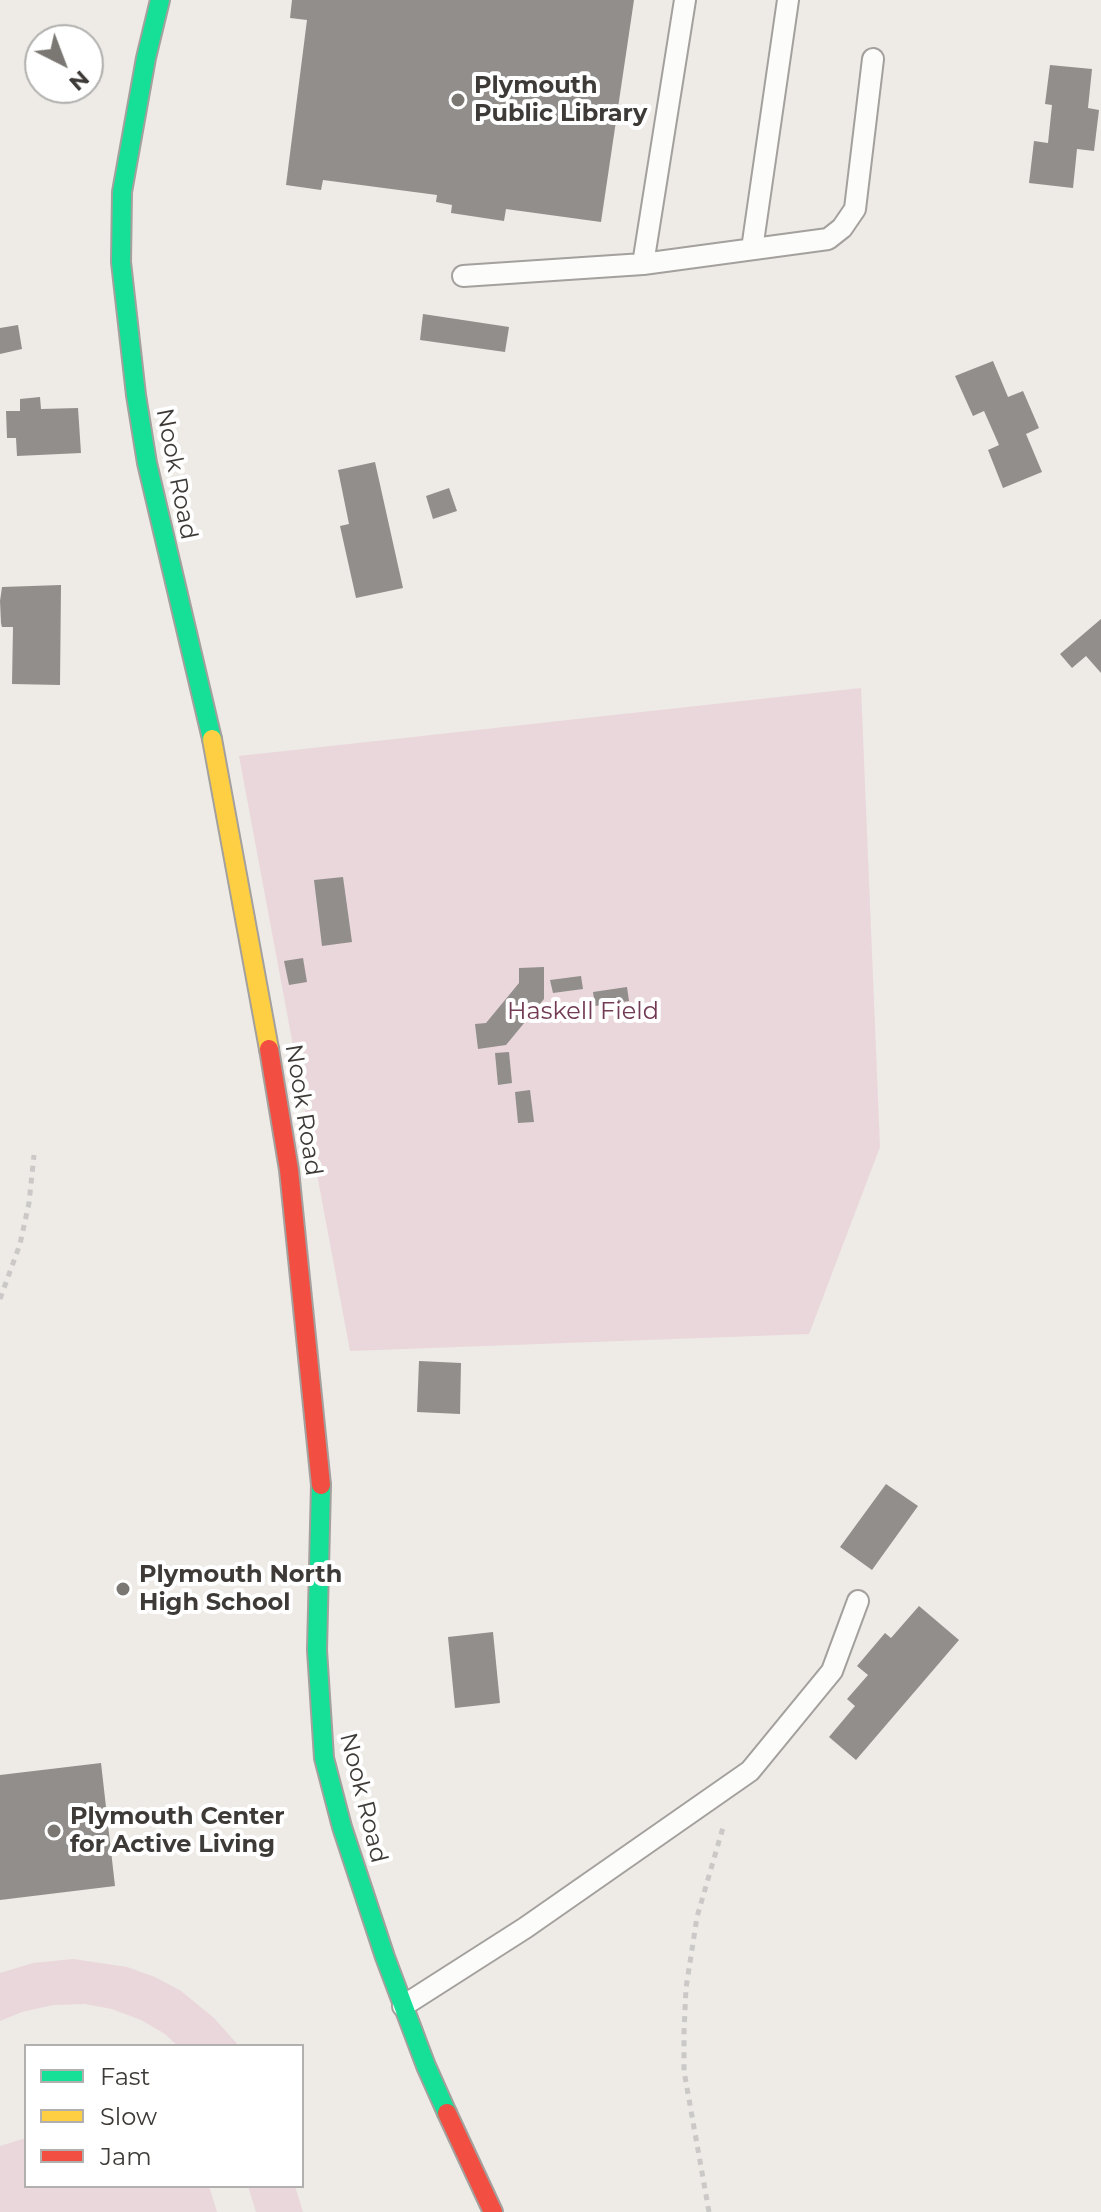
<!DOCTYPE html>
<html>
<head>
<meta charset="utf-8">
<style>
	body { margin:0 }
	#map { position:relative; width:1101px; height:2212px; overflow:hidden; background:#eeeae6; font-family:Montserrat,sans-serif }
	canvas { display:block }
	.legend { position:absolute; left:24px; top:2044px; width:280px; height:144px; box-sizing:border-box; background:#fff; border:2px solid #b1b0af; margin:0; padding:10px 14px; list-style:none; font-size:24px; color:#3d3a37 }
	.legend li { display:flex; align-items:center; gap:16px; height:40px }
	.legend b { width:40px; border:2px solid #b1b0af }
	.north { position:absolute; left:24px; top:24px; width:80px; height:80px; box-sizing:border-box; background:#fff; border:2px solid #b1b0af; border-radius:50%; rotate:138deg; font-size:22px; font-weight:700; line-height:32px; text-align:center; color:#3d3a37 }
	.north::after { content:''; display:block; margin:auto; width:28px; height:36px; background:#7b7874; clip-path:polygon(50% 0,100% 100%,50% 72%,0 100%) }
</style>
</head>
<body>
<div id="map">
<canvas width="1101" height="2212"></canvas>
<ul class="legend">
<li><b style="height:10px;background:#16e098"></b>Fast</li>
<li><b style="height:10px;background:#ffcf43"></b>Slow</li>
<li><b style="height:10px;background:#f24e42"></b>Jam</li>
</ul>
<div class="north">N</div>
</div>
<script>
const c = document.querySelector('canvas').getContext('2d');
c.lineJoin = 'round';
function paint(path, color) { c.fillStyle = color; c.fill(path, 'evenodd'); }
const poly = rows => new Path2D(rows.map(r => 'M' + r).join(''));
function trace(path, color, width, dash) { c.strokeStyle = color; c.lineWidth = width; c.lineCap = dash ? 'butt' : 'round'; c.setLineDash(dash || []); c.stroke(path); }
function label(font, color, halo, rows, align = 'center') {
  c.font = font + ' Montserrat,sans-serif'; c.lineWidth = 8; c.setLineDash([]); c.textBaseline = 'middle'; c.strokeStyle = halo; c.fillStyle = color; for (const [text, x, y, turn = 0] of rows) {
    c.save(); c.translate(x, y); c.rotate((+turn || 0) * Math.PI / 180); c.textAlign = isNaN(turn) ? turn : align; if (halo) c.strokeText(text, 0, 0); c.fillText(text, 0, 0); c.restore();
  }
}
const green = poly([
	[861,688,880,1147,809,1334,350,1351,239,756],
	[73,1959,127,1967,155,1977,181,1991,214,2018,239,2046,178,2046,165,2034,141,2020,112,2009,85,2004,53,2005,22,2012,0,2021,0,1973,33,1963],
	[26,2138,26,2186,209,2186,217,2212,0,2212,0,2146],
	[248,2186,295,2186,303,2212,256,2212]
]);
const building = poly([
	[292,0,634,0,601,222,506,209,504,221,451,213,452,205,436,202,437,195,323,180,321,190,286,185,307,20,290,18],
	[1050,65,1092,69,1088,108,1099,110,1094,151,1077,149,1073,188,1029,183,1034,141,1048,143,1052,105,1045,104],
	[423,314,509,327,505,352,420,340],
	[18,325,22,349,0,354,0,328],
	[993,361,1008,397,1023,391,1039,428,1026,434,1042,472,1003,488,988,450,999,445,984,411,973,416,955,376],
	[40,397,41,409,78,408,81,453,17,456,16,438,7,438,6,411,20,411,20,399],
	[375,462,403,588,356,598,340,526,349,524,338,470],
	[449,488,457,511,433,519,426,496],
	[61,585,60,685,12,684,13,627,2,627,1,623,0,601,2,587],
	[1101,619,1101,673,1086,656,1072,668,1060,654],
	[343,877,352,942,322,946,314,880],
	[303,958,307,982,289,985,284,961],
	[544,967,544,999,506,1045,478,1049,475,1024,486,1023,519,983,519,968],
	[581,976,583,989,553,993,550,980],
	[627,987,629,1001,595,1006,593,992],
	[509,1052,512,1083,498,1085,495,1053],
	[530,1090,534,1122,518,1123,515,1092],
	[419,1361,461,1363,460,1414,417,1412],
	[886,1484,918,1506,872,1570,840,1547],
	[919,1606,959,1640,856,1760,829,1737,855,1706,847,1699,868,1675,857,1666,885,1633,891,1638],
	[493,1632,500,1703,455,1708,448,1637],
	[101,1763,115,1886,0,1900,0,1775]
]);
const path = poly([
	[0,1299,20,1244,29,1203,34,1155],
	[709,2212,684,2071,684,2032,686,1988,697,1917,724,1824]
]);
const lane = poly([
	[752,249,788,0],
	[643,264,685,0],
	[463,276,643,264,828,239,842,228,855,209,873,59],
	[403,2006,525,1928,750,1771,832,1671,858,1601]
]);
const fast = poly([
	[160,0,146,58,122,192,121,262,136,395,147,463,212,739],
	[321,1485,317,1650,324,1758,342,1827,385,1957,426,2066,447,2113]
]);
const slow = poly([
	[212,739,269,1049]
]);
const jam = poly([
	[269,1049,289,1170,321,1485],
	[447,2113,493,2212]
]);
const markers = [
	[458,100,8,"#7b7874"],
	[123,1589,8,"#7b7874"],
	[54,1831,8,"#7b7874"]
];
const poiNames = [
	["Plymouth",474,86],
	["Public Library",474,114],
	["Plymouth North",139,1575],
	["High School",139,1603],
	["Plymouth Center",70,1817],
	["for Active Living",70,1845]
];
const streetNames = [
	["Nook Road",176,474,79],
	["Nook Road",303,1110,81],
	["Nook Road",363,1798,76]
];
const parkNames = [
	["Haskell Field",583,1012]
];
paint(green, '#e9d7dc');
paint(building, '#918e8b');
trace(lane, '#a3a09d', 24);
trace(fast, '#a3a09d', 22);
trace(slow, '#a3a09d', 22);
trace(jam, '#a3a09d', 22);
trace(path, '#cac9c7', 5, [6, 6]);
trace(lane, '#fcfcfb', 20);
trace(fast, '#16e098', 18);
trace(slow, '#ffcf43', 18);
trace(jam, '#f24e42', 18);
for (const [x, y, r, color] of markers) { const dot = new Path2D(); dot.arc(x, y, r, 0, 2 * Math.PI); c.fillStyle = color; c.fill(dot); trace(dot, '#fff', 3); }
label('bold 24px', '#3d3a37', '#fff', poiNames, 'left');
label('24px', '#3d3a37', '#fff', streetNames);
label('24px', '#723a54', '#fff', parkNames);
</script>
</body>
</html>
